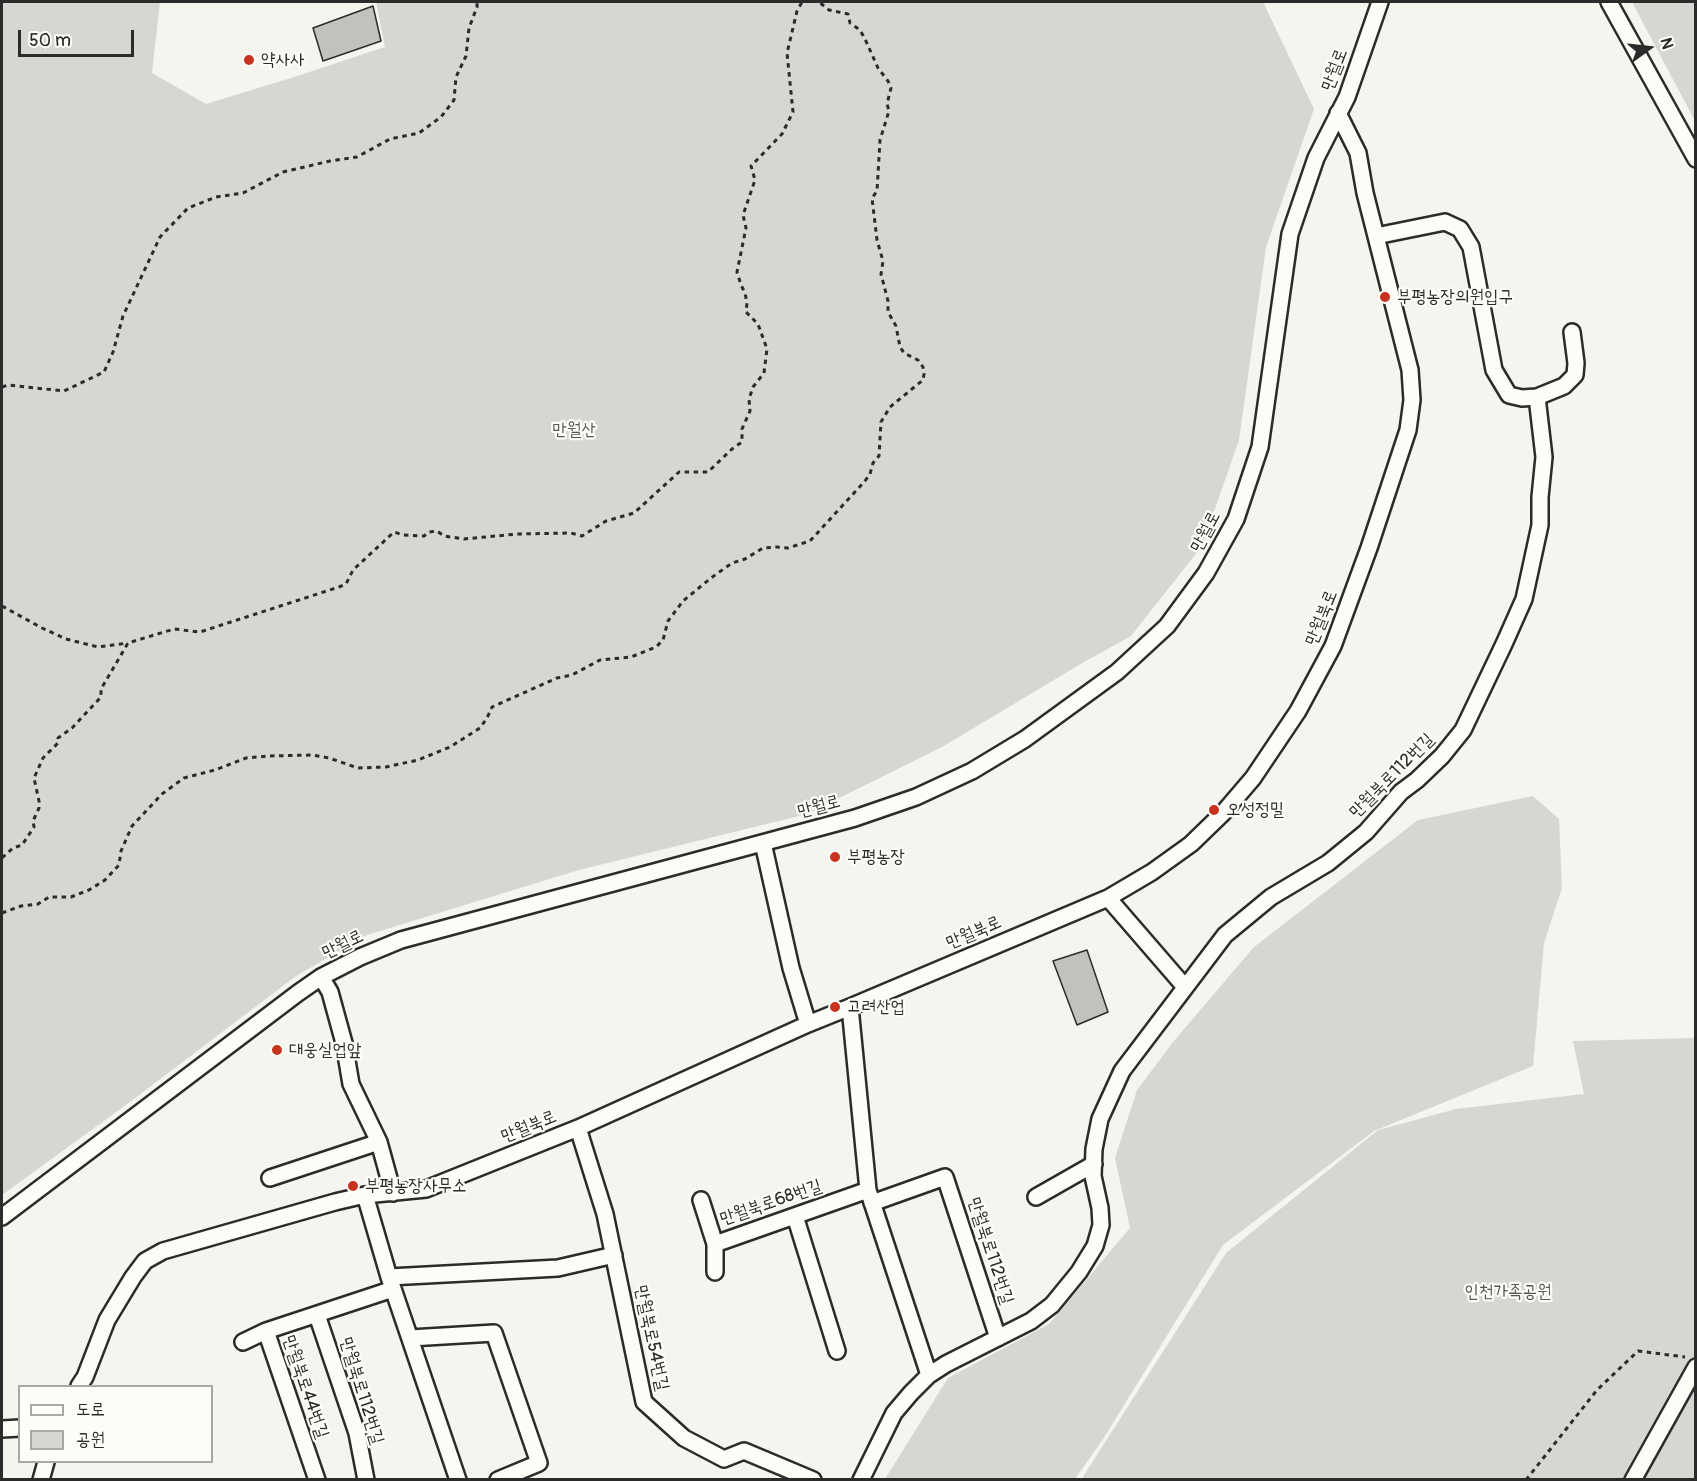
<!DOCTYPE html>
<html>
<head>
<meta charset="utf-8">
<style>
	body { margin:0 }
	#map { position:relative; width:1697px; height:1481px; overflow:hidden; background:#f5f4ef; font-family:Pangolin,"Poor Story",sans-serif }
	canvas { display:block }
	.frame { position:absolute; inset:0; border:3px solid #2b2b2b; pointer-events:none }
	.legend { position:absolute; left:18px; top:1385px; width:195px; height:78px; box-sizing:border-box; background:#fdfcf7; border:2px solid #a9a8a5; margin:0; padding:8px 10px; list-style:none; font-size:18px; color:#2b2b2b }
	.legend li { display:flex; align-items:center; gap:12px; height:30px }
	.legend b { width:30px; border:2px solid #a9a8a5 }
	.north { position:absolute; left:1619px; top:18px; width:60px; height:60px; -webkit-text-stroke:4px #fdfcf7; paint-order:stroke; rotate:75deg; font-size:16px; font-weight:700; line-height:24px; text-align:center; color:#2b2b2b }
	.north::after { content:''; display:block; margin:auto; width:21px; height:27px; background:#2b2b2b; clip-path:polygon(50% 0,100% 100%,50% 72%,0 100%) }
	.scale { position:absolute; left:18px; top:30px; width:116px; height:27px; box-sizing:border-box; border:3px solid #2b2b2b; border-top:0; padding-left:8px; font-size:18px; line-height:21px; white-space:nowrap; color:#2b2b2b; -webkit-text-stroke:4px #fdfcf7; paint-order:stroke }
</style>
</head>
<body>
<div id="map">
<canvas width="1697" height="1481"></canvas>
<div class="frame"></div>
<ul class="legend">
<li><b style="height:8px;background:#fdfcf7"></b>도로</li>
<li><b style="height:16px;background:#d7d6d2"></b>공원</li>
</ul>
<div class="north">N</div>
<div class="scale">50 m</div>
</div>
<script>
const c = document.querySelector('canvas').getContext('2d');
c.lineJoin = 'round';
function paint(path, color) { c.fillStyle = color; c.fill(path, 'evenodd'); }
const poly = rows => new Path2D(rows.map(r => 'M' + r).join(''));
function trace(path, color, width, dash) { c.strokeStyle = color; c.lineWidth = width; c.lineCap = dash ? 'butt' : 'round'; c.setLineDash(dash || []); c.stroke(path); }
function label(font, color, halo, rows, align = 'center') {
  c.font = font + ' Pangolin,"Poor Story",sans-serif'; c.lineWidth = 4.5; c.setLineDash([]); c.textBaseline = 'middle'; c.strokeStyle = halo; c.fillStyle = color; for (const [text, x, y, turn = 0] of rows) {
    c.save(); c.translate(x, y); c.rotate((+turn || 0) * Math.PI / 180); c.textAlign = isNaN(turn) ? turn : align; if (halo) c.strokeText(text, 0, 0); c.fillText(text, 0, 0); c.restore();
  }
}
const green = poly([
	[2,2,160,2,152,73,206,104,291,78,385,47,376,2,1263,2,1314,109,1266,247,1239,440,1202,546,1131,636,1084,662,942,747,807,814,579,870,367,935,296,976,130,1102,2,1195],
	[1632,2,1695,2,1695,121],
	[1533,796,1559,819,1562,888,1544,943,1533,1066,1374,1131,1223,1245,1103,1439,1075,1479,885,1479,948,1378,1049,1324,1130,1228,1115,1158,1137,1090,1173,1042,1254,947,1418,820],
	[1695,1038,1695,1479,1081,1480,1226,1253,1378,1130,1456,1109,1584,1094,1573,1041]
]);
const building = poly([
	[373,6,381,41,323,61,313,28,373,6],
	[1087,950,1108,1012,1077,1025,1053,961,1087,950]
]);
const path = poly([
	[2,387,8,385,64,391,104,372,113,352,123,316,160,237,188,208,216,197,243,193,283,172,330,161,357,157,390,139,419,133,441,117,454,100,456,77,466,56,469,28,477,7,477,2],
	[2,606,42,628,66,639,98,647,128,643],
	[2,858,13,848,22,845,34,827,33,821,39,808,39,801,34,778,43,758,58,743,58,738,72,728,101,697,101,689,128,643,174,629,200,632,339,587,346,584,353,570,394,532,403,535,424,536,429,532,437,531,444,536,464,539,517,534,571,533,582,536,606,521,634,513,679,472,708,472,732,449,742,442,742,429,750,411,749,399,753,387,764,373,767,349,758,324,746,312,747,303,745,293,741,285,737,272,746,228,743,215,755,180,751,166,782,134,793,112,787,53,797,11,802,2],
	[2,913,21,906,38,904,49,897,71,897,89,890,105,880,119,865,121,851,132,826,162,794,184,778,215,770,246,758,269,756,312,755,329,758,358,768,386,767,418,760,450,747,480,728,487,718,492,707,557,678,572,675,600,660,631,657,656,647,663,640,668,621,683,601,711,578,732,563,745,559,763,548,776,547,788,548,810,541,865,481,870,474,873,463,879,456,881,422,890,407,923,380,924,374,923,367,918,360,904,353,900,347,896,326,888,312,888,301,881,274,883,261,877,240,872,198,877,191,880,140,889,111,887,104,891,88,888,81,878,68,865,39,860,30,850,23,848,14,829,10,819,2],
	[1526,1480,1597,1390,1638,1351,1685,1357]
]);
const minor = poly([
	[1609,2,1696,159],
	[1376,236,1445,222,1460,229,1471,247,1494,370,1509,395,1522,398,1537,397,1564,386,1575,375,1576,363,1572,332],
	[763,843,791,968,808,1024],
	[1108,898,1185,987],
	[321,977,330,992,344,1043,351,1084,379,1142,393,1193],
	[850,1007,868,1190,929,1375],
	[578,1128,605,1214,644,1402,684,1438,724,1459,744,1451,813,1480],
	[270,1178,379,1142],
	[365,1195,389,1277,458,1480],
	[1036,1197,1094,1164],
	[701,1200,715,1244,715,1272],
	[872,1203,945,1177,998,1338],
	[795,1216,837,1351],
	[2,1217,298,993,321,977,360,957,401,940,855,818,916,797,972,771,1025,739,1117,672,1167,626,1206,573,1236,519,1260,447,1290,234,1316,158,1347,97,1380,2],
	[715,1244,868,1190],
	[389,1277,558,1268,614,1255],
	[317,1315,357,1433,366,1480],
	[266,1331,317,1480],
	[410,1338,494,1333,539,1463,498,1480],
	[243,1342,266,1331,393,1289],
	[79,1386,85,1377,107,1320,133,1277,145,1261,163,1251,335,1202,365,1195,426,1189,578,1128,808,1024,850,1007,1108,898,1152,872,1191,844,1223,813,1253,778,1298,711,1333,646,1369,548,1408,430,1412,400,1410,370,1365,193,1358,153,1338,113],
	[2,1429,20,1428],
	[41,1480,46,1462],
	[861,1480,894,1413,911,1393,929,1375,946,1364,1031,1321,1052,1305,1079,1272,1095,1246,1101,1225,1100,1208,1093,1176,1094,1149,1100,1119,1122,1071,1225,935,1271,897,1328,863,1366,832,1401,792,1417,780,1442,756,1463,730,1504,644,1524,599,1540,525,1540,497,1544,457,1537,397],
	[1633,1480,1696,1367]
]);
const markers = [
	[249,60,6,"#c8321e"],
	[1385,297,6,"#c8321e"],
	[1214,810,6,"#c8321e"],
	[835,857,6,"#c8321e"],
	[835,1007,6,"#c8321e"],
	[277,1050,6,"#c8321e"],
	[353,1186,6,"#c8321e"]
];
const poiNames = [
	["약사사",261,60],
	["부평농장의원입구",1397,297],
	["오성정밀",1226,810],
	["부평농장",847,857],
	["고려산업",847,1007],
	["대웅실업앞",289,1050],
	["부평농장사무소",365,1186]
];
const streetNames = [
	["만월로",1335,70,-69],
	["만월로",1206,532,-62],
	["만월북로",1322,618,-68],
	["만월북로112번길",1392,776,-45],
	["만월로",819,807,-15],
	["만월북로",974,933,-23],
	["만월로",343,945,-26],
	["만월북로",529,1127,-22],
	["만월북로68번길",771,1203,-19],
	["만월북로112번길",990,1251,72],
	["만월북로54번길",651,1338,78],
	["만월북로44번길",305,1387,71],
	["만월북로112번길",361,1391,73]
];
const parkNames = [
	["만월산",574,430],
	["인천가족공원",1508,1292]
];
paint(green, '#d7d6d2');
paint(building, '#c2c1be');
trace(building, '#2b2b2b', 1.5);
trace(minor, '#2b2b2b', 20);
trace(path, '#2b2b2b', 3, [4.5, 4.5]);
trace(minor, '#fdfcf7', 15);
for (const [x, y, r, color] of markers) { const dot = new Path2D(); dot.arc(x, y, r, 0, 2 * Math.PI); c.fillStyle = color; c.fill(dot); trace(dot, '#fdfcf7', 2); }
label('18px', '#2b2b2b', '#fdfcf7', poiNames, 'left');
label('18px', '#2b2b2b', '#fdfcf7', streetNames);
label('18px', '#565655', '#fdfcf7', parkNames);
</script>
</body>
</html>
